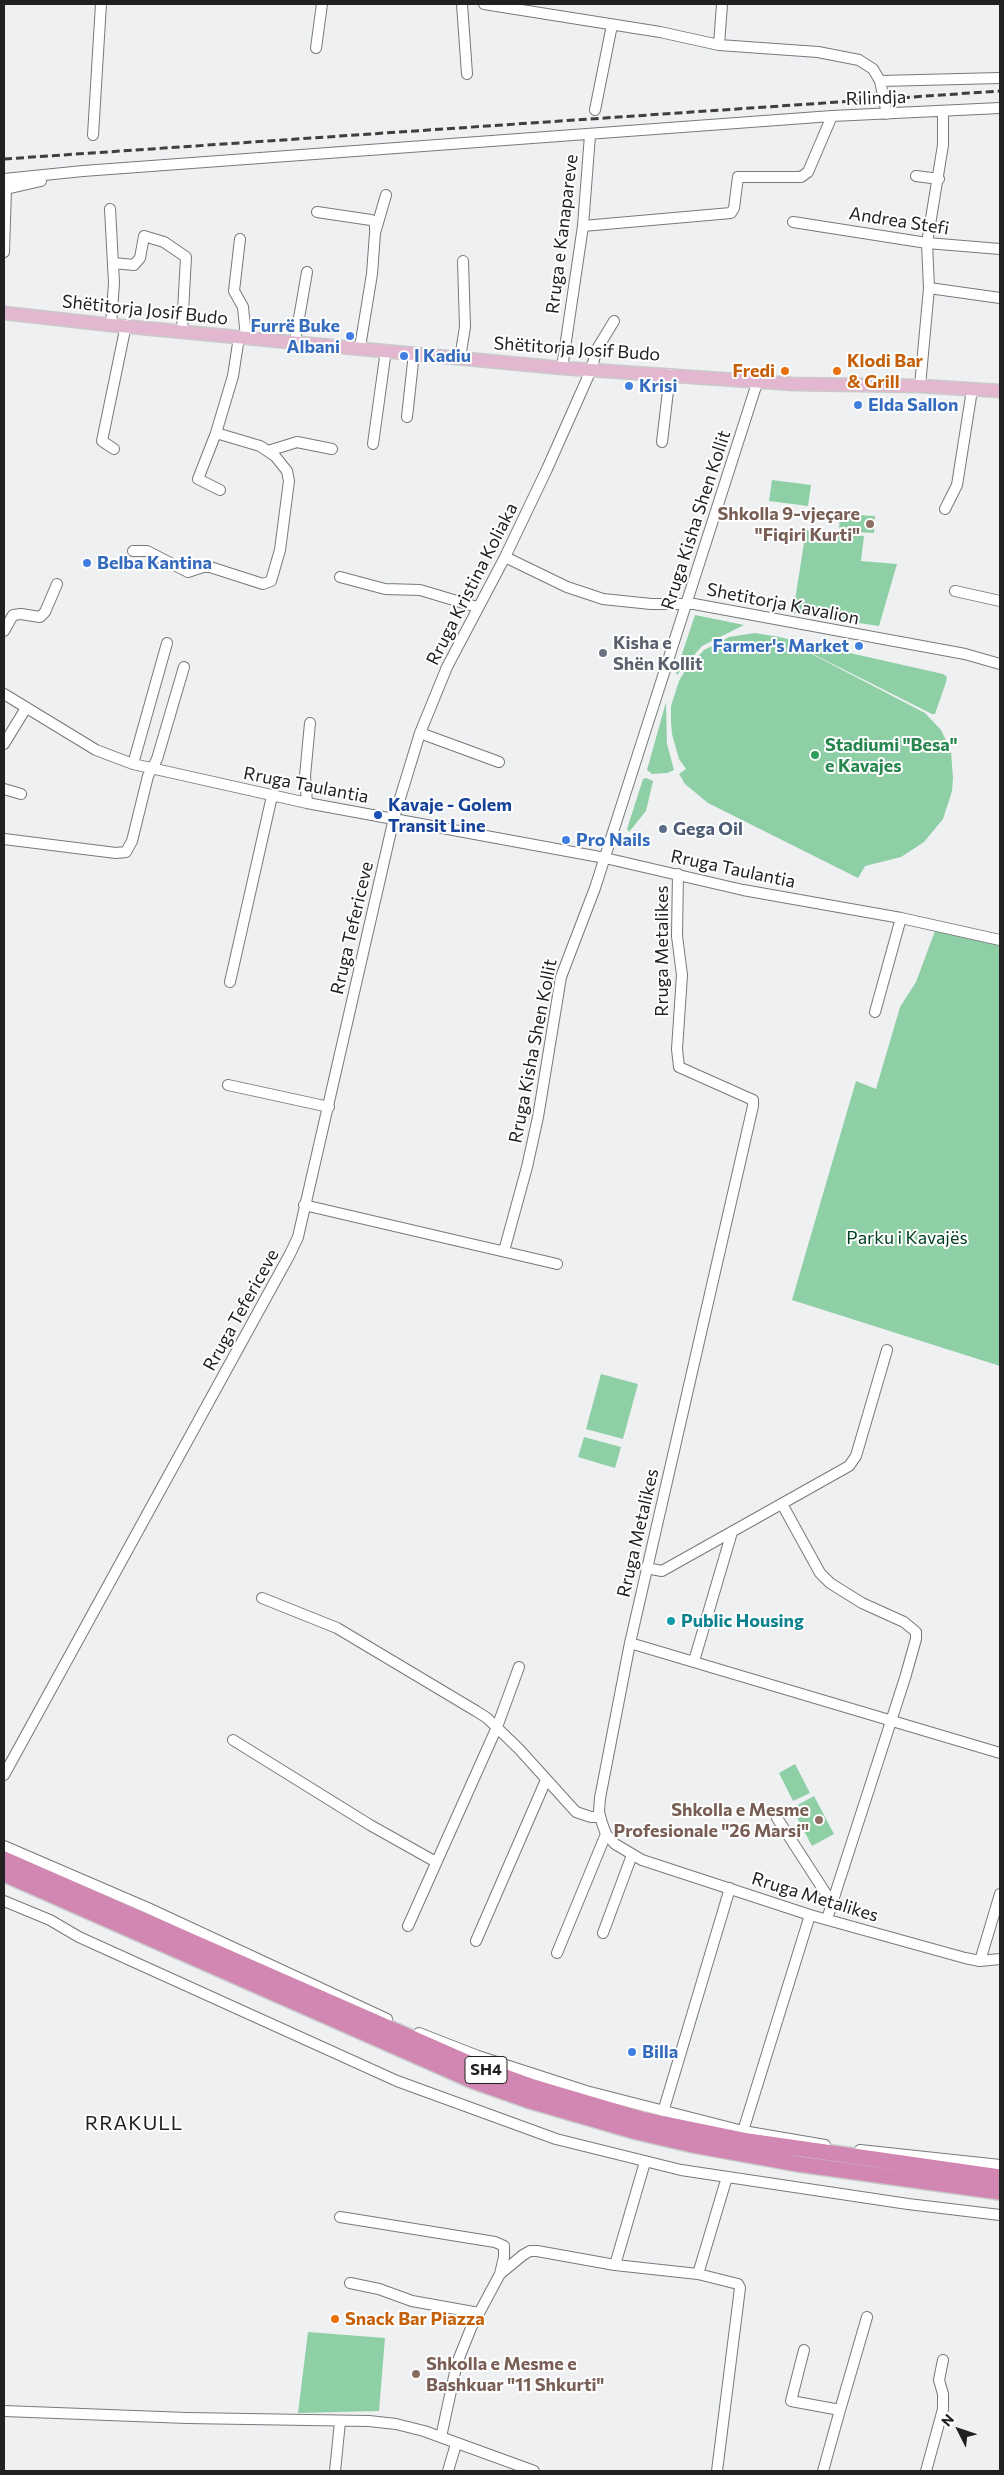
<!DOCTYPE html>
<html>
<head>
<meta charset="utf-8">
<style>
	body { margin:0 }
	#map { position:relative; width:1004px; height:2475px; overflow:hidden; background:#eef0f2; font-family:Commissioner,sans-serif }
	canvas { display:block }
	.frame { position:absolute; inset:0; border:5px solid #212122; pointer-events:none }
	.north { position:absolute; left:934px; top:2405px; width:50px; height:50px; -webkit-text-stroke:4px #fff; paint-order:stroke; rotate:311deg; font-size:14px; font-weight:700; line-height:20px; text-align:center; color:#212122 }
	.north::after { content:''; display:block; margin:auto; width:18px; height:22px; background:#212122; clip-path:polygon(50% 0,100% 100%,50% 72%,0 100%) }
</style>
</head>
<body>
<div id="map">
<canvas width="1004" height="2475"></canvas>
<div class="frame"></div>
<div class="north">N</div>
</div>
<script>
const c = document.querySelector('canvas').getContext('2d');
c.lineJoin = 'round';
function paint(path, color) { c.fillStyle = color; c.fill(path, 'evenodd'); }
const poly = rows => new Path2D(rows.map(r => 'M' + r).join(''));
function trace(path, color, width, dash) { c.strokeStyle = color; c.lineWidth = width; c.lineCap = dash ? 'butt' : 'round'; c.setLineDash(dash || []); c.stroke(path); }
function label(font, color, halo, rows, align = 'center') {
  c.font = font + ' Commissioner,sans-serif'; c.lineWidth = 4; c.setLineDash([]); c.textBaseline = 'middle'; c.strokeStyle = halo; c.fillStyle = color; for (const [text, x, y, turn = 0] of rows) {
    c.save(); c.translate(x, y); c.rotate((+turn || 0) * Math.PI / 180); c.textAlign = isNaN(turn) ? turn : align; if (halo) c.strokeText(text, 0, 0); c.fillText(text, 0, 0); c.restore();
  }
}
const green = poly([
	[772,480,811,485,808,506,769,501],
	[840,514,875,516,874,533,839,531],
	[806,530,864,536,861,561,897,564,879,626,793,613],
	[695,615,744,625,702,646,677,675,676,672],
	[755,633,779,637,925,713,941,730,951,751,953,778,952,791,943,819,924,842,901,857,865,866,858,878,708,803,685,784,679,774,686,769,679,759,672,734,671,722,671,706,679,681,686,669,704,650,729,637],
	[779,637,943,674,947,677,946,682,935,714,932,714],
	[666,702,667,744,674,770,667,773,652,774,647,770],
	[646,778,653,781,646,811,629,832,627,829,643,779],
	[935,931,1000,944,1000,1366,792,1300,856,1081,876,1089,900,1007,916,982],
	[601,1374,638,1384,623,1439,586,1429],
	[584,1437,621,1447,615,1468,578,1457],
	[795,1764,810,1793,793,1801,779,1773],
	[814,1796,834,1834,812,1846,792,1808],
	[308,2332,385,2338,379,2411,298,2413]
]);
const minor = poly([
	[462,4,467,74],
	[484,4,660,32,719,45,818,52,859,60,873,69,880,81,887,114],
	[719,45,722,4],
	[316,48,322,4],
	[880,81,1000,78],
	[595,110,612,25],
	[93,135,101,4],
	[916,176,939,179],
	[4,179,83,171,832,116,1000,108],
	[110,209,114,283,111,325],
	[317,212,371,220,375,222,375,230],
	[793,222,927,243,1000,249],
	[583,226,731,213,734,208,738,177,801,177,808,172,832,116],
	[240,239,234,291,243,307,246,338],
	[4,252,6,189,41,181],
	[113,263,134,265,140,258,144,236,164,242,186,257,182,330],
	[929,288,1000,298],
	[295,341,307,272],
	[360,347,372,274,375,233,386,195],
	[460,358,465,327,463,261],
	[562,368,583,226,590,135],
	[920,386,929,288,927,243,943,145,943,111],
	[407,417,414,353],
	[662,442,670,374],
	[373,444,386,350],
	[114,449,102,441,126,325],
	[268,451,297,442,332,449],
	[220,490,198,479,216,433,233,376,239,337],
	[945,509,957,485,972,390],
	[133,551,147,551,188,572,203,567,210,567,263,584,271,581,280,550,289,481,287,471,275,456,260,446,216,433],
	[505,557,567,587,603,599,651,604,694,604,965,654,1000,664],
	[340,577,385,589,420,590,477,607],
	[955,591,1000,601],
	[4,631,13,615,21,614,40,617,45,612,57,584],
	[4,694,96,750,133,764,307,803,605,858,743,890,901,918,1000,940],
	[420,733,499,762],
	[4,744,26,708],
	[133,764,167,643],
	[4,789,21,794],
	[307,803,305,776,310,723],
	[4,839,116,853,126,852,132,841,148,776,157,759,184,667],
	[678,874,677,936,682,975,677,1049,679,1067,753,1100,753,1106,630,1643,600,1798,599,1812,602,1823,606,1834,615,1844,642,1860,810,1915,965,1958,980,1961,1000,1959],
	[230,982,272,796],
	[875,1012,901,918],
	[228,1085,329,1107],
	[304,1205,557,1264],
	[504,1251,527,1167,538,1117,561,977,595,888,758,380],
	[782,1504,820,1573,830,1583,862,1603,904,1622,916,1632,916,1639,905,1678,827,1919],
	[646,1568,662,1571,849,1466,856,1456,887,1350],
	[262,1598,337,1628,476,1711,487,1718,519,1749,576,1812,591,1817,600,1817],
	[630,1643,1000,1753],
	[694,1661,732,1532],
	[233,1740,370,1825,436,1862],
	[4,1775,290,1254,298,1237,394,818,420,733,447,667,505,557,547,469,591,370,597,349,614,321],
	[777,1818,832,1903],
	[4,1846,148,1908,387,2019],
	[4,1901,50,1920,79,1937,397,2081,556,2139,681,2170,908,2204,1000,2215],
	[408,1926,497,1727,519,1667],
	[603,1933,632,1855],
	[476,1941,546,1780],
	[557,1953,606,1834],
	[980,1961,1000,1894],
	[419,2033,478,2056,586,2091,743,2131,825,2145],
	[663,2112,730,1888],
	[743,2131,810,1915],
	[860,2150,1000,2165],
	[340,2217,495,2242,504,2246,504,2257,500,2274,471,2328,457,2363,441,2437],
	[615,2265,645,2162],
	[500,2274,523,2255,530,2251,537,2251,615,2265,698,2274,738,2284,740,2288,717,2471],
	[698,2274,727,2177],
	[350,2283,379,2289,412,2301,479,2313],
	[804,2350,791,2401,840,2410,823,2471],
	[840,2410,867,2317],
	[4,2411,187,2418,369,2421,396,2424,424,2431,534,2471],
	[335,2471,340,2422],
	[448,2471,456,2444],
	[926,2471,943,2409,943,2394,939,2380,943,2360]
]);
const major = poly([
	[4,313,111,325,562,368,793,384,920,386,1000,391]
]);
const highway = poly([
	[4,1859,478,2067,533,2087,641,2119,748,2141,1000,2177],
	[4,1874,473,2081,527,2100,637,2132,693,2145,798,2164,1000,2192]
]);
const rail = poly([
	[4,159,1000,91]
]);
const markers = [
	[350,336,5,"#3f7fe0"],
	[404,356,5,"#3f7fe0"],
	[785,371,5,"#e8710a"],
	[837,371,5,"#e8710a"],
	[629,386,5,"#3f7fe0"],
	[858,405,5,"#3f7fe0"],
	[870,524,5,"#8d6e63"],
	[87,563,5,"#3f7fe0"],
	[859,646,5,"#3f7fe0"],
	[603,653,5,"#6b7280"],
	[815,755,5,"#2e9e5b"],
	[378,815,5,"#1a4fb4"],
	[663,829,5,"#5c6f8a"],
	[566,840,5,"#3f7fe0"],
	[671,1621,5,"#0f9aa8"],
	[819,1820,5,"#8d6e63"],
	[632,2052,5,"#3f7fe0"],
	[335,2319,5,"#e8710a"],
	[416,2374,5,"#8d6e63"]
];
const shields = [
	[486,2070,42]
];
const shieldNames = [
	["SH4",486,2070]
];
const streetNames = [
	["Rilindja",876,98,-2],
	["Andrea Stefi",899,221,9],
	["Rruga e Kanapareve",562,234,-83],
	["Shëtitorja Josif Budo",145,310,6],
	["Shëtitorja Josif Budo",577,349,4],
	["Rruga Kisha Shen Kollit",696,520,-72],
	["Rruga Kristina Koliaka",472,584,-63],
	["Shetitorja Kavalion",783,604,11],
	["Rruga Taulantia",306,785,11],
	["Rruga Taulantia",733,869,12],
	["Rruga Tefericeve",352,928,-77],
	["Rruga Metalikes",662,951,-90],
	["Rruga Kisha Shen Kollit",533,1051,-79],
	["Rruga Tefericeve",241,1310,-61],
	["Rruga Metalikes",638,1533,-77],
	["Rruga Metalikes",815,1897,17]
];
const shopNames = [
	["Furrë Buke",340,326,"right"],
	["Albani",340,347,"right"],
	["I Kadiu",414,356],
	["Krisi",639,386],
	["Elda Sallon",868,405],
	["Belba Kantina",97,563],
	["Farmer's Market",849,646,"right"],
	["Pro Nails",576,840],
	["Billa",642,2052]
];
const foodNames = [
	["Klodi Bar",847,361],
	["& Grill",847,382],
	["Fredi",775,371,"right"],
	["Snack Bar Piazza",345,2319]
];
const educationNames = [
	["Shkolla 9-vjeçare",860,514],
	["\"Fiqiri Kurti\"",860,535],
	["Shkolla e Mesme",809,1810],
	["Profesionale \"26 Marsi\"",809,1831],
	["Shkolla e Mesme e",426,2364,"left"],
	["Bashkuar \"11 Shkurti\"",426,2385,"left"]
];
const worshipNames = [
	["Kisha e",613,643],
	["Shën Kollit",613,664]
];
const leisureNames = [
	["Stadiumi \"Besa\"",825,745],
	["e Kavajes",825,766]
];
const transitNames = [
	["Kavaje - Golem",388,805],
	["Transit Line",388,826]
];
const serviceNames = [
	["Gega Oil",673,829]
];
const parkNames = [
	["Parku i Kavajës",907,1238]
];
const cultureNames = [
	["Public Housing",681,1621]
];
const quarterNames = [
	["RRAKULL",134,2123]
];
paint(green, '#8fcfa5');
trace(minor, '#77797b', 12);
trace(major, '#cacaca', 15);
trace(highway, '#cacaca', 18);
trace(minor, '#fff', 10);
trace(major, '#e3b7d0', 12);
trace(highway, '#d187b1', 15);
trace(rail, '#3f3f40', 3, [8, 4]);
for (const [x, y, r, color] of markers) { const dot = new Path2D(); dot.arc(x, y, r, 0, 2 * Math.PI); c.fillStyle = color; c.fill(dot); trace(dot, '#fff', 2); }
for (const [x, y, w] of shields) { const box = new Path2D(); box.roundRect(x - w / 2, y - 13.5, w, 27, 4); c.fillStyle = '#fff'; c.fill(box); trace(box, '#212122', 1); }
label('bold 16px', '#212122', null, shieldNames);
label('18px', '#212122', '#fff', streetNames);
label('bold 18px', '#366cbe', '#fff', shopNames, 'left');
label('bold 18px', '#c56008', '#fff', foodNames, 'left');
label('bold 18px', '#785e54', '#fff', educationNames, 'right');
label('bold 18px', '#5b616d', '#fff', worshipNames, 'left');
label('bold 18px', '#27864d', '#fff', leisureNames, 'left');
label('bold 18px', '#164399', '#fff', transitNames, 'left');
label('bold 18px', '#4e5e75', '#fff', serviceNames, 'left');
label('18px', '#004021', '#fff', parkNames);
label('bold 18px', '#0d838f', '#fff', cultureNames, 'left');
c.letterSpacing = '1px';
label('20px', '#212122', '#fff', quarterNames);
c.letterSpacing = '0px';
</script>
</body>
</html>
